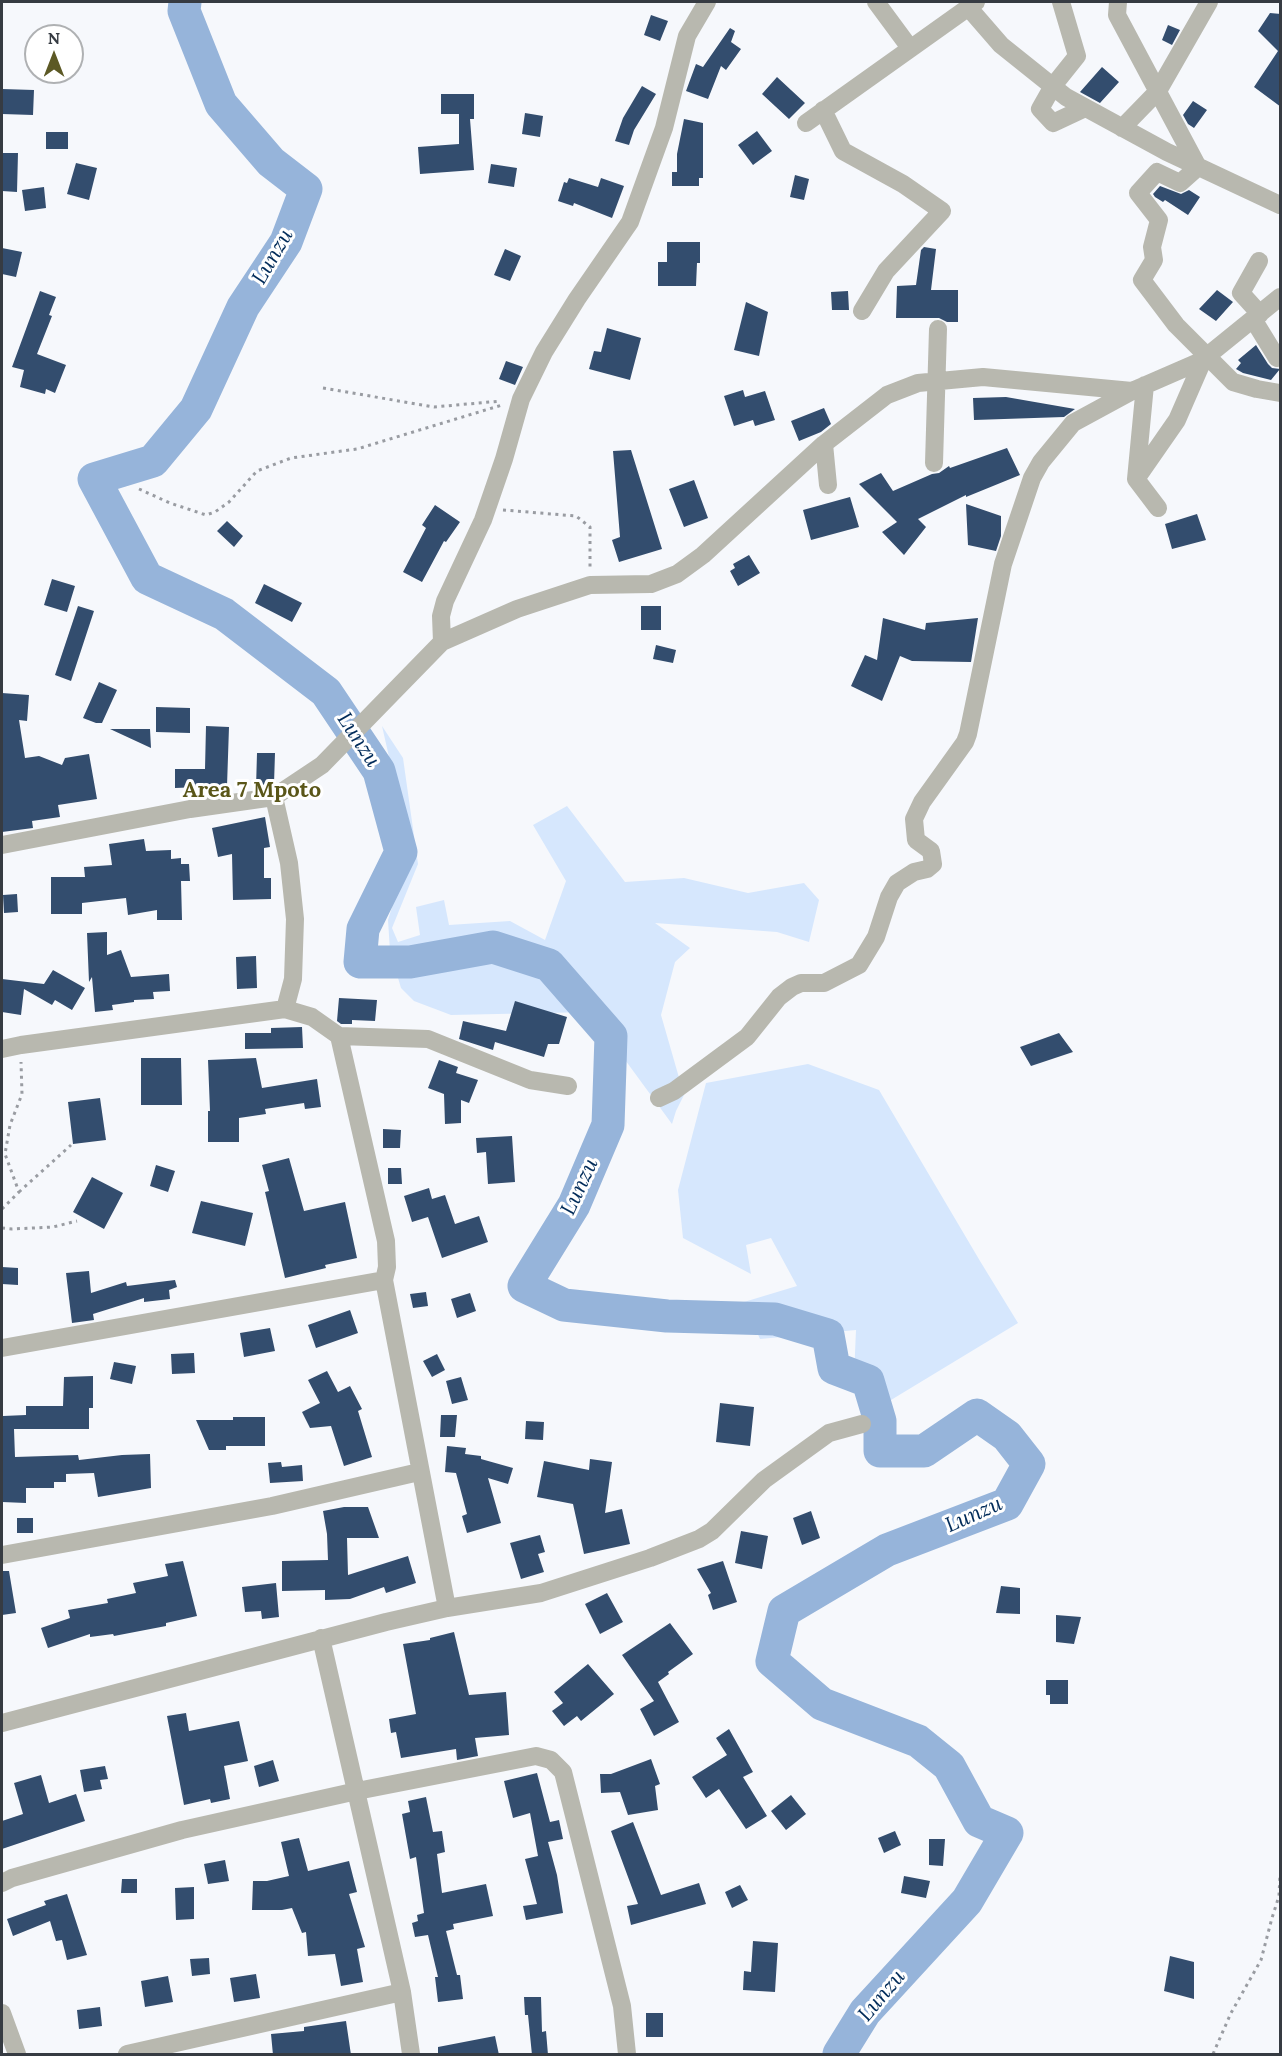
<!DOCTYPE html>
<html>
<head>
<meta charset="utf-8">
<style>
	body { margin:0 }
	#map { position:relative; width:1282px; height:2056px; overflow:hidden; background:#f6f8fc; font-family:Lora,serif }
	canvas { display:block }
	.frame { position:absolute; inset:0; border:3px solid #363b42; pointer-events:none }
	.north { position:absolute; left:24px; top:24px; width:60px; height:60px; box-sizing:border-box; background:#fff; border:2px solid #afb1b3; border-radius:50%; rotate:0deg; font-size:16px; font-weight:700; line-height:24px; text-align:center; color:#363b42 }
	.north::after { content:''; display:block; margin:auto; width:21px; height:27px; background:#5c5925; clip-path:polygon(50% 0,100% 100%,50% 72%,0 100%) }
</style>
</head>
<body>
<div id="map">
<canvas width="1282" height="2056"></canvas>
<div class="frame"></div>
<div class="north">N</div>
</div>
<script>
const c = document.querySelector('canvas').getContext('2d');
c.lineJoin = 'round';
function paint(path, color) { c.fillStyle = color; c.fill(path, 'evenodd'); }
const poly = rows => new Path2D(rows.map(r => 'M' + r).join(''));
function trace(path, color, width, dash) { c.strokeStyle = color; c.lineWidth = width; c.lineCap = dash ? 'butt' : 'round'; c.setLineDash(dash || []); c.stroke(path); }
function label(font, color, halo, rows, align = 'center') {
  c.font = font + ' Lora,serif'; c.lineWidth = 6; c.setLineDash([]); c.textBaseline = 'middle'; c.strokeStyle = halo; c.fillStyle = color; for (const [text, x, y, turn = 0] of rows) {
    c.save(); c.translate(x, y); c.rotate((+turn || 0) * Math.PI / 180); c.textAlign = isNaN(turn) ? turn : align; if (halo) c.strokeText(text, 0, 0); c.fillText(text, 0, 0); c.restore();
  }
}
const green = poly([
	[382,726,403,758,418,864,392,928,398,942,420,935,416,907,444,900,449,925,510,921,545,940,566,881,533,825,567,806,625,882,684,878,748,893,804,883,819,900,809,942,777,932,655,923,690,948,675,962,661,1015,684,1095,676,1111,672,1124,590,1012,451,1015,414,1001,401,988,390,951,388,920,406,862,397,792],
	[808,1064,879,1090,980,1261,1018,1323,891,1400,854,1376,856,1330,760,1339,744,1302,797,1286,771,1238,746,1245,751,1274,683,1238,678,1190,706,1083]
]);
const river = poly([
	[185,2,184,11,221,104,271,162,306,189,286,242,243,307,196,409,153,461,94,479,147,578,224,614,326,692,379,771,401,852,363,929,360,962,410,962,493,947,549,965,611,1036,608,1125,574,1205,524,1286,564,1305,667,1316,775,1319,828,1335,834,1368,868,1381,880,1421,880,1451,924,1451,977,1415,1007,1436,1029,1464,1007,1504,887,1550,784,1611,772,1661,822,1704,918,1741,949,1766,979,1821,1007,1833,967,1901,865,2012,839,2054]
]);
const building = poly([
	[1270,13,1281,14,1281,107,1254,87,1278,51,1258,31],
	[651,15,668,21,660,41,644,35],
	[1168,25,1180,30,1172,45,1162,40],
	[730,28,735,31,731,42,741,49,726,70,721,66,708,99,686,91,696,64,703,67],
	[1102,67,1119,82,1100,103,1080,92],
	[777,77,805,103,789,119,762,94],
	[642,86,656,94,634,130,629,145,615,141,623,118],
	[2,89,34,90,33,115,2,114],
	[441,94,474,94,474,119,470,119,474,170,420,174,418,147,459,144,459,114,441,114],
	[1193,101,1207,110,1194,128,1188,124,1183,115],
	[525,113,543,116,540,137,522,134],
	[684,119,703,123,703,178,699,178,699,186,672,186,672,172,677,172,677,154],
	[757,131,772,151,753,165,738,145],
	[46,132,68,132,68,149,46,149],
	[2,153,18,153,17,192,2,191],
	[76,163,97,168,89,200,67,194],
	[491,164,517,168,514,187,488,183],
	[795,175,809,179,804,200,790,197],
	[569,178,598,187,601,178,624,186,612,218,574,203,573,206,558,201,564,182,567,183],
	[1160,186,1181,194,1189,190,1200,197,1188,215,1165,200,1163,202,1155,197,1153,194],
	[44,187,46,208,25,211,22,190],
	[667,242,700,242,700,263,697,263,696,286,658,286,658,262,667,262],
	[924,247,936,249,931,290,958,290,958,322,947,322,939,318,896,318,897,286,916,285,921,250],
	[2,248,22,252,16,277,2,274],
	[505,249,521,256,510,281,494,275],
	[1217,290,1233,302,1216,321,1199,309],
	[40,291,56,297,49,315,52,316,37,354,66,365,55,393,46,389,45,394,20,387,24,370,12,367],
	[848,291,849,310,832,310,831,292],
	[746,302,768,312,759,356,734,350],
	[607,328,641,338,630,380,589,369,594,351,601,352],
	[1256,345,1268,364,1272,368,1280,369,1271,380,1243,373,1236,369,1241,363,1238,360],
	[506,361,523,367,515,385,499,379],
	[743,390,745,397,765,391,775,420,755,426,753,420,734,426,724,396],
	[1006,397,1075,409,1064,417,974,420,973,398],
	[824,408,831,424,821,432,799,441,791,421],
	[1007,448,1020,475,966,497,966,495,918,519,926,527,904,555,882,532,897,522,859,484,881,473,893,491,932,474,939,473,949,466,950,468],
	[631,450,662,549,619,562,612,540,620,537,613,451],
	[694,480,708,518,684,527,669,489],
	[850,497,859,527,811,540,803,510],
	[966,504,1001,516,1001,536,996,551,968,545],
	[435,505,460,522,446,542,444,541,422,582,403,572,426,528,422,525],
	[1197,514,1206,540,1172,549,1165,524],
	[227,521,243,536,234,547,217,531],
	[749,555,760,573,738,586,730,571,735,568,733,564],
	[52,579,75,586,67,612,44,605],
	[264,584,302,603,292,622,255,603],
	[78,606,94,611,71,681,55,675],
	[641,606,661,606,661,630,641,630],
	[883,618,925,630,926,623,978,618,971,662,912,661,900,656,882,701,851,686,865,655,877,660],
	[656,645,676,650,673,663,653,659],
	[99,682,117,690,102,723,96,723,83,718],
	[2,693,29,695,27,721,19,720,25,758,39,756,62,765,65,758,89,754,97,799,58,805,60,817,32,821,33,828,2,832],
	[156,707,190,708,190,733,156,732],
	[206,726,229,727,227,786,175,788,175,769,205,769],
	[110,729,150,729,151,748],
	[257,753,275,753,274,784,270,786,256,788],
	[265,817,270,847,264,848,264,878,271,878,271,899,233,900,232,854,218,857,212,828],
	[144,839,146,851,171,850,171,859,181,858,181,864,189,864,190,881,181,881,182,920,157,920,157,910,128,915,126,898,82,903,82,914,51,914,51,877,85,877,84,867,112,865,109,844],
	[17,894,18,912,4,913,3,895],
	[107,932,107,955,121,950,131,977,169,974,170,991,153,992,154,999,134,1000,134,1002,112,1005,113,1010,95,1012,92,977,89,982,87,933],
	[256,956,257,988,237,989,236,957],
	[53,970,85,988,72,1010,55,1000,52,1005,24,989,21,1015,2,1012,2,979,44,984],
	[339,998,377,1000,375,1021,352,1020,352,1024,341,1024,337,1021],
	[515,1001,567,1017,559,1044,548,1044,544,1057,495,1042,493,1050,459,1039,463,1021,506,1031],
	[302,1027,303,1048,245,1049,245,1033,271,1033,271,1028],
	[1059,1033,1073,1052,1031,1066,1020,1047],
	[141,1058,181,1058,182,1105,141,1105],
	[256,1058,262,1088,317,1079,321,1107,305,1109,304,1103,265,1109,266,1114,239,1118,239,1142,208,1142,208,1111,210,1111,208,1060],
	[439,1060,458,1067,456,1073,478,1080,469,1103,461,1100,461,1123,445,1124,444,1094,428,1088],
	[100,1098,106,1140,73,1144,68,1102],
	[383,1129,401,1130,400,1148,383,1148],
	[512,1136,515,1182,488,1184,486,1152,477,1153,476,1138],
	[289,1158,304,1211,345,1202,357,1258,325,1265,326,1268,285,1278,265,1192,269,1191,262,1165],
	[156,1165,175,1171,168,1192,150,1186],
	[388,1168,401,1168,402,1184,388,1184],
	[92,1177,123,1193,104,1229,73,1212],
	[429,1188,432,1199,445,1195,455,1224,479,1216,488,1242,442,1258,428,1217,412,1222,404,1196],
	[201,1201,253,1213,245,1246,192,1233],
	[2,1267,18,1268,18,1285,2,1284],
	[89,1271,91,1293,126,1282,127,1286,175,1280,177,1287,169,1290,170,1299,144,1302,144,1298,93,1314,94,1320,72,1323,66,1273],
	[426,1292,428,1306,413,1308,410,1294],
	[470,1293,476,1311,457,1318,451,1299],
	[350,1310,358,1333,316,1348,308,1325],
	[270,1328,275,1351,244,1357,240,1333],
	[194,1353,195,1373,172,1374,171,1354],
	[437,1354,445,1370,432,1377,423,1361],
	[114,1362,136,1366,132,1384,110,1379],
	[327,1371,338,1392,350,1386,362,1409,358,1411,372,1457,344,1466,331,1426,310,1428,302,1412,320,1403,308,1380],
	[93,1376,93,1408,89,1408,89,1429,14,1429,15,1457,78,1455,79,1460,122,1455,150,1454,151,1488,98,1497,94,1473,66,1474,66,1482,54,1482,54,1488,26,1488,26,1503,2,1502,2,1419,3,1419,3,1416,26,1415,26,1406,63,1406,64,1377],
	[461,1377,468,1400,452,1404,446,1381],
	[720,1403,754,1407,750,1446,716,1442],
	[441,1415,457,1415,455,1437,440,1437],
	[233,1417,265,1417,265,1446,226,1446,226,1450,209,1450,196,1420,233,1420],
	[526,1421,544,1422,543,1440,525,1439],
	[447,1446,466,1448,465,1454,481,1456,481,1459,513,1468,508,1484,488,1478,501,1523,467,1533,462,1516,467,1514,456,1473,445,1472],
	[590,1459,612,1462,605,1513,622,1509,630,1544,584,1554,573,1504,537,1497,544,1461,589,1470],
	[281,1462,282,1467,302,1465,303,1481,270,1483,268,1463],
	[344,1507,368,1507,379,1538,347,1538,348,1575,408,1556,416,1583,386,1593,384,1587,350,1599,325,1600,325,1590,282,1591,282,1561,328,1560,327,1534,323,1511],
	[811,1511,820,1538,802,1545,793,1518],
	[17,1518,33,1518,33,1533,17,1533],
	[741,1531,768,1536,762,1569,735,1563],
	[540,1535,545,1552,538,1554,544,1572,521,1579,510,1543],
	[183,1561,197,1616,166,1623,166,1626,114,1636,113,1634,90,1637,90,1634,48,1648,41,1628,70,1618,68,1610,108,1603,107,1599,136,1593,133,1583,168,1576,165,1564],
	[723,1561,737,1602,713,1610,708,1595,711,1593,697,1569],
	[2,1571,9,1571,16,1613,2,1615],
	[276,1583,279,1617,262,1619,261,1611,245,1612,242,1587],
	[1001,1586,1020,1588,1020,1614,996,1613],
	[607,1593,623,1622,600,1634,585,1604],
	[1056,1615,1081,1617,1074,1644,1056,1642],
	[670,1623,693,1654,668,1672,669,1674,658,1682,679,1722,654,1736,640,1709,654,1701,622,1655],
	[454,1632,469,1695,506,1692,509,1735,475,1738,478,1756,457,1760,456,1749,401,1758,396,1732,391,1733,389,1719,416,1714,403,1644,430,1640,430,1638],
	[588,1664,614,1694,581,1721,577,1716,564,1726,552,1711,563,1703,554,1692],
	[1046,1680,1068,1680,1068,1704,1050,1704,1050,1695,1046,1695],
	[186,1713,189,1731,239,1721,248,1761,224,1766,230,1799,211,1803,210,1799,184,1805,167,1716],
	[729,1729,753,1772,743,1777,767,1816,746,1829,719,1789,706,1798,692,1777,727,1755,716,1738],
	[651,1759,660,1784,655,1786,658,1810,628,1815,620,1792,601,1793,600,1774,611,1774],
	[273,1760,279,1781,259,1787,254,1766],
	[105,1766,108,1779,100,1780,102,1789,84,1792,80,1770],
	[537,1773,550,1822,559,1820,563,1839,548,1842,557,1875,563,1913,526,1920,523,1906,537,1904,525,1859,538,1856,530,1813,513,1818,504,1781],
	[41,1775,49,1803,76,1794,85,1821,2,1849,2,1821,23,1814,14,1783],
	[791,1795,806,1814,786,1830,771,1811],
	[426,1797,433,1832,442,1831,445,1852,437,1854,442,1893,486,1884,493,1916,453,1924,454,1929,446,1931,457,1975,460,1975,463,1999,438,2002,435,1977,438,1977,428,1935,415,1937,412,1923,418,1921,417,1915,424,1913,416,1857,410,1859,402,1814,410,1812,408,1801],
	[633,1822,661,1895,699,1883,706,1904,631,1925,627,1906,638,1904,611,1831],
	[895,1831,901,1845,884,1853,878,1838],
	[299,1838,308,1871,349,1861,357,1892,349,1894,365,1947,357,1949,363,1982,341,1986,335,1954,308,1956,306,1932,302,1933,292,1908,282,1910,252,1910,253,1881,267,1881,289,1876,281,1842],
	[929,1839,945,1839,943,1866,929,1865],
	[225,1860,229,1881,208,1884,204,1864],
	[904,1876,930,1881,926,1898,901,1893],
	[122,1879,137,1879,137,1893,121,1893],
	[740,1885,748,1900,732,1908,725,1892],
	[194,1887,194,1919,176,1920,175,1888],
	[67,1894,87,1955,67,1960,62,1940,56,1941,50,1921,13,1936,7,1919,46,1905,44,1901],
	[753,1941,778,1943,775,1992,743,1990,744,1971,751,1972],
	[1170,1956,1194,1962,1194,1999,1164,1991],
	[209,1958,210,1974,192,1976,190,1959],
	[256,1974,260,1998,234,2002,230,1978],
	[168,1976,173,2002,145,2007,141,1981],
	[524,1997,541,1997,542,2032,546,2031,548,2055,532,2055,528,2015,525,2015],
	[100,2007,102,2026,79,2029,77,2010],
	[646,2013,663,2013,663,2037,646,2037],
	[346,2021,351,2055,273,2055,271,2034,304,2031,304,2027],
	[495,2036,499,2055,438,2055,438,2047]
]);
const path = poly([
	[323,388,434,407,501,401],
	[139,489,170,503,206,515,215,512,229,502,257,471,291,458,357,449,502,405],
	[503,510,576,516,590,527,590,568],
	[19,1192,71,1145],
	[2,1209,19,1192,5,1154,10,1125,22,1094,21,1062],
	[2,1228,12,1229,53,1227,77,1221],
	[1213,2054,1231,2013,1261,1960,1272,1918,1279,1896,1280,1874]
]);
const minor = poly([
	[876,2,910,48],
	[1061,2,1077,56,1053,86,1040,109,1053,123,1085,108],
	[1118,2,1117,15,1198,167,1180,183,1157,172,1138,193,1159,220,1152,247,1154,260,1142,280,1176,325,1233,382,1257,389,1280,393],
	[968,7,1001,45,1066,97,1167,152,1280,205],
	[823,110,843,151,903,184,942,211,886,271,862,311],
	[806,123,976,2],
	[1122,128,1158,91,1209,2],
	[1259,261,1241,293,1260,314],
	[1253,319,1277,358],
	[1145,385,1136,479,1158,508],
	[824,444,828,485],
	[934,463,938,329],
	[1136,479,1177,420,1204,358],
	[442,642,441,616,445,601,483,520,504,459,521,399,544,352,577,299,630,222,664,128,687,36,707,2],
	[274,797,289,863,295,919,293,979,285,1009],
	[2,845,190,809,274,797,322,765,442,642,517,609,590,585,651,584,677,574,703,555,824,444,887,395,918,383,983,377,1132,391,1201,361,1280,297],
	[339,1036,386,1241,387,1267,384,1280,447,1608],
	[2,1049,21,1045,285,1009,312,1017,339,1036,428,1039,530,1080,568,1086],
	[659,1098,674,1091,747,1037,779,997,792,987,801,983,824,983,859,965,876,937,889,897,897,883,914,872,927,869,933,864,931,851,916,840,914,819,922,802,965,742,968,734,1003,564,1032,478,1041,462,1073,423,1132,391],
	[2,1348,384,1280],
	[2,1555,272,1506,419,1472],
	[321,1638,402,1992,411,2054],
	[2,1723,386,1622,447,1608,541,1593,650,1558,699,1539,712,1531,764,1480,829,1433,862,1424],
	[2,1883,12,1878,182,1830,357,1791,536,1756,551,1760,563,1772,622,2006,627,2054],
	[2,2013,17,2054],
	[127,2054,402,1992]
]);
const waterNames = [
	["Lunzu",273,257,-60],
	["Lunzu",358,740,57],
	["Lunzu",580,1187,-65],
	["Lunzu",974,1515,-24],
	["Lunzu",882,1996,-50]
];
const quarterNames = [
	["Area 7 Mpoto",252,791]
];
paint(green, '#d6e7fd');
trace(river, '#96b4da', 33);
paint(building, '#334d6e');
trace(path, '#999ca2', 3, [3, 4.5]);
trace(minor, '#b8b8af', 18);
label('italic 21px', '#012b59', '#fff', waterNames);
label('bold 22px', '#5a5619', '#fff', quarterNames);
</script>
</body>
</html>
